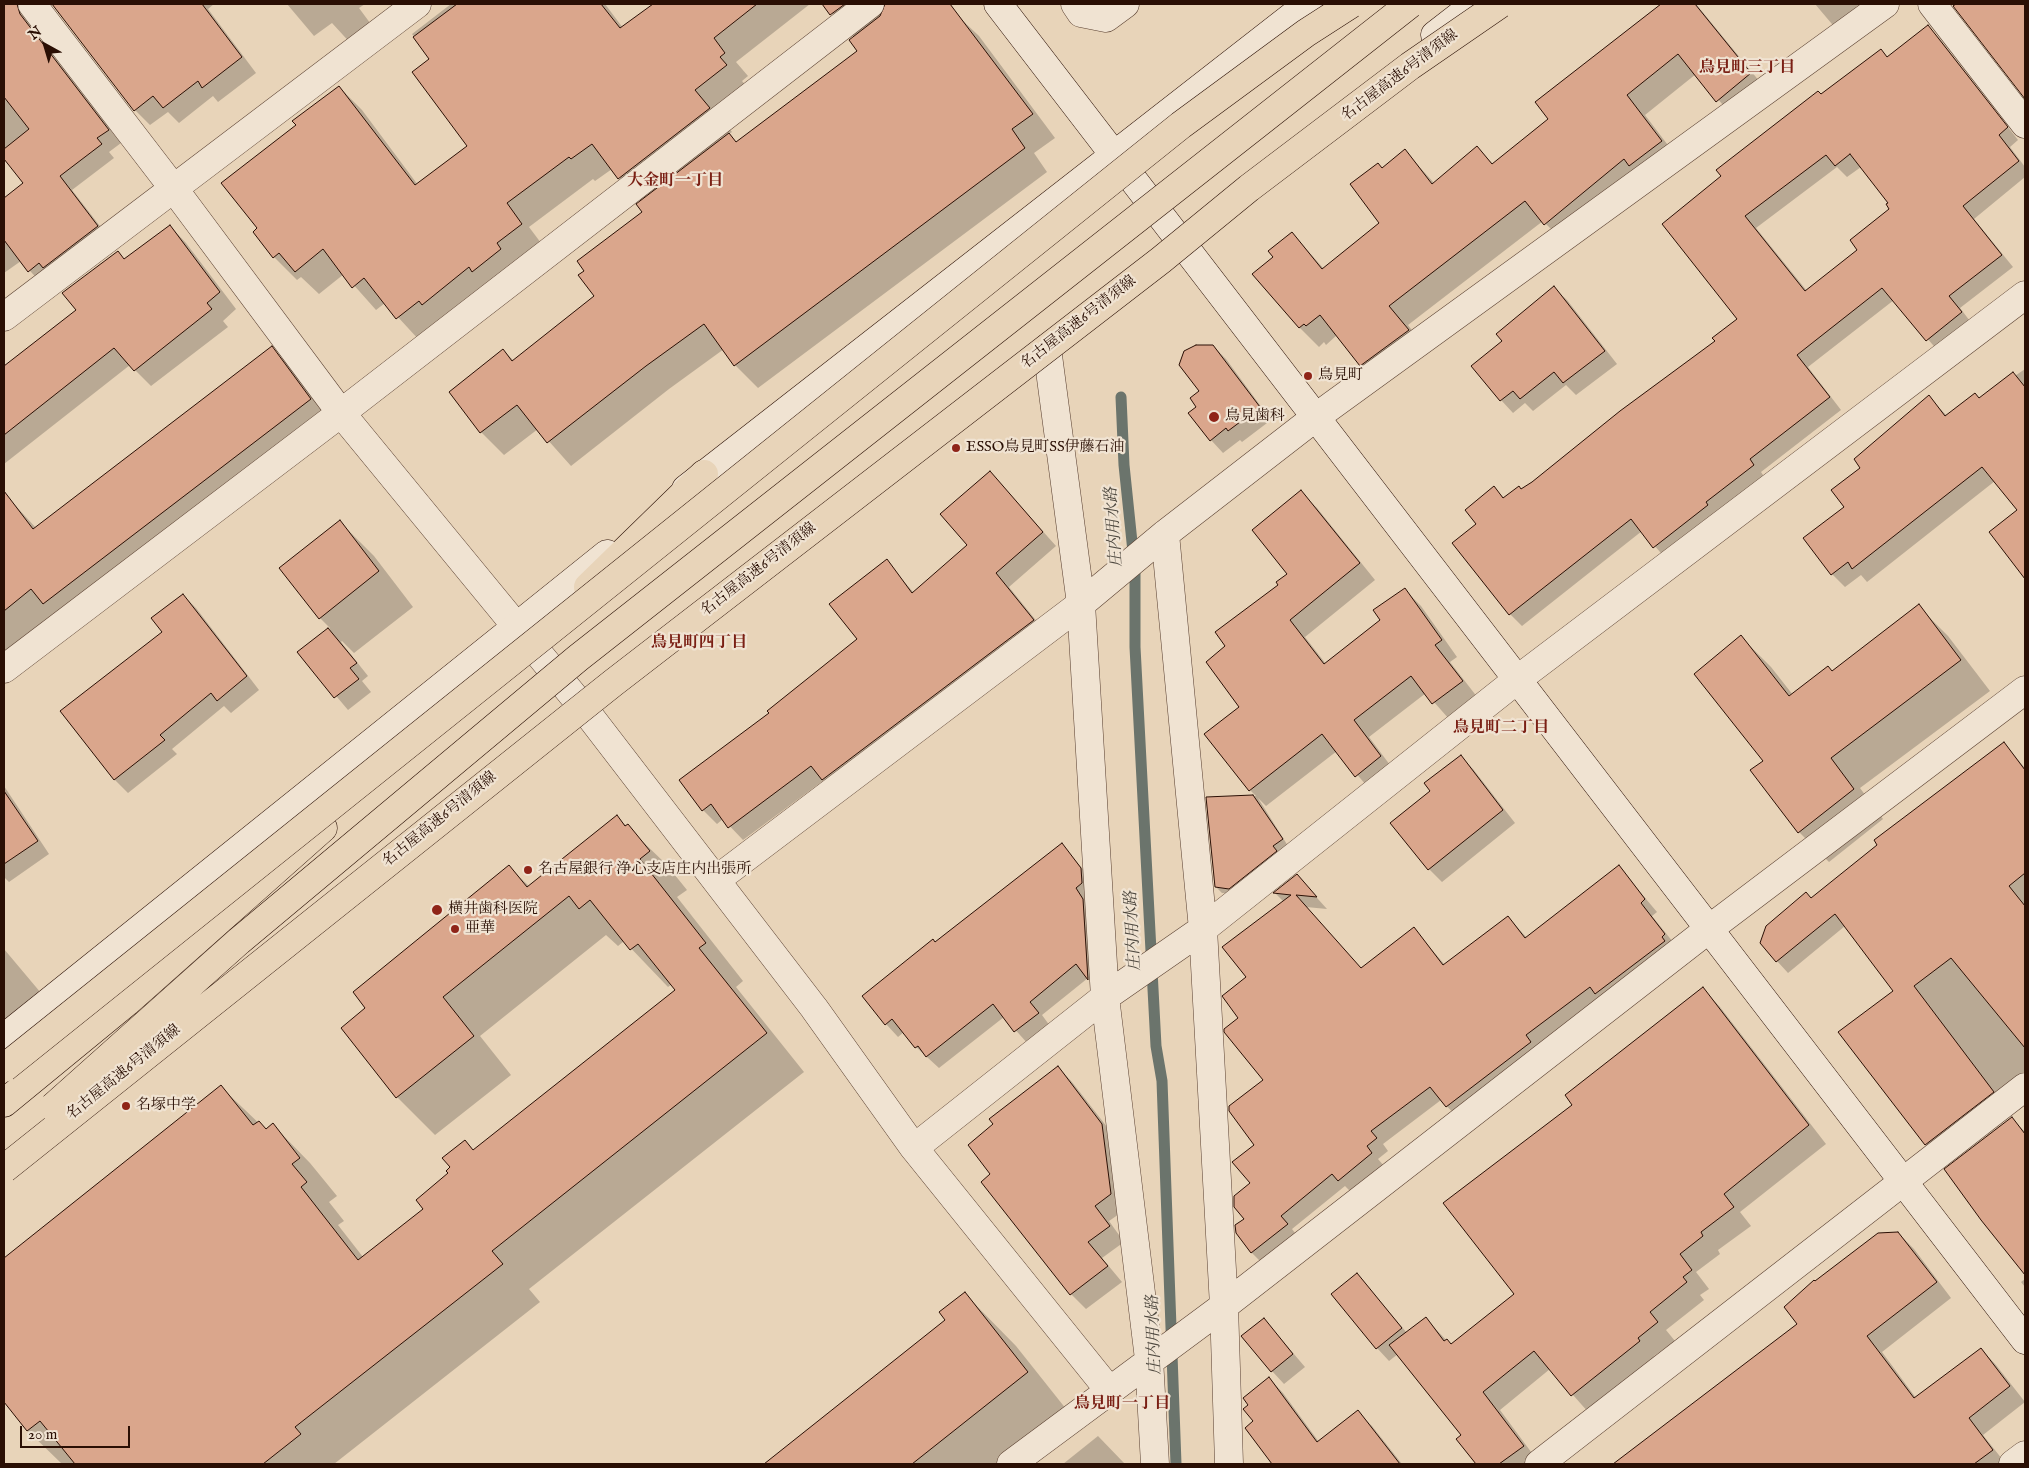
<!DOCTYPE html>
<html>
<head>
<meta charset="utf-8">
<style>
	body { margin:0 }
	#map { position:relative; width:2029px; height:1468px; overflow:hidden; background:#e8d4b9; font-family:"IM FELL English",serif }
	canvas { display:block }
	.frame { position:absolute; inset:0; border:5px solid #2a0f04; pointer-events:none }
	.north { position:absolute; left:20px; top:20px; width:50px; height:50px; -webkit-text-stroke:4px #f0e3d2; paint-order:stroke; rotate:321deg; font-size:14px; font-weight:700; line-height:20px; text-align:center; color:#2a0f04 }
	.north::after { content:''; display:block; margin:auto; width:18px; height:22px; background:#2a0f04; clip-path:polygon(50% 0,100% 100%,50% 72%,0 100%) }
	.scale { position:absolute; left:20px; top:1426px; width:110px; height:22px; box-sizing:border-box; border:2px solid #2a0f04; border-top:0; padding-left:6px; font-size:15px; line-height:18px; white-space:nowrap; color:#2a0f04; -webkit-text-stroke:4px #f0e3d2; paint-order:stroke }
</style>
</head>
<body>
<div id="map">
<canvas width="2029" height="1468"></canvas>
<div class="frame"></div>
<div class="north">N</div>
<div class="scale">20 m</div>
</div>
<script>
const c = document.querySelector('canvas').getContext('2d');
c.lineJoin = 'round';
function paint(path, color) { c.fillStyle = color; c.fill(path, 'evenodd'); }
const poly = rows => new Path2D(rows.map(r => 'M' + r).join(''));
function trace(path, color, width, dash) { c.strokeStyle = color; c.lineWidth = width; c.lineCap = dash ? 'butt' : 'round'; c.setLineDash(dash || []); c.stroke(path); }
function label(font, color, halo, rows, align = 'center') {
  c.font = font + ' "IM FELL English","Noto Serif JP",serif'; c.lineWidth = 4.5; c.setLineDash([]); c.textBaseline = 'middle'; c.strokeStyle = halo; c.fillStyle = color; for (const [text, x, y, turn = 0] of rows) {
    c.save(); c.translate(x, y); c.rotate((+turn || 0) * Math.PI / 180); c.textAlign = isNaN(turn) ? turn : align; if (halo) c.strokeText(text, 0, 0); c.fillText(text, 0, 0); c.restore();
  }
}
const shadow = poly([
	[7,4,16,5,29,18,32,28,121,143,109,152,114,158,72,190,110,239,42,284,21,261,4,273,4,200,24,184,4,157,4,6],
	[82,4,214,4,208,9,256,73,218,102,213,96,179,123,168,112,150,125,135,110,90,15],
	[287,4,365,4,359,8,376,31,354,47,332,23,314,36],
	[451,4,478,4,486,12,497,4,605,4,623,28,654,4,810,4,736,62,748,76,742,81,749,89,717,113,732,132,729,134,737,143,859,51,854,37,823,4,910,4,912,6,914,4,945,4,979,36,1055,138,1034,153,1047,172,758,388,735,365,724,349,669,389,571,466,538,429,504,455,481,432,450,392,503,350,514,361,595,296,585,271,644,212,642,202,612,169,595,181,593,179,529,227,544,247,420,341,385,303,376,310,344,274,319,294,301,277,297,280,274,257,259,228,298,126,339,87,362,110,418,185,469,146,431,59,412,34],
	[1663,4,1696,4,1769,93,1736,120,1696,74,1645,115,1680,161,1565,243,1543,221,1408,325,1427,350,1380,384,1361,365,1337,335,1326,345,1324,342,1319,347,1299,327,1275,257,1292,233,1324,269,1381,223,1383,169,1405,151,1435,184,1477,148,1493,164,1549,119,1536,102],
	[1815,4,1860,4,1856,7,1859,11,1837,30],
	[1958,4,2025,4,2025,94,1955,6],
	[1928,27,1940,39,2018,140,2010,147,2025,167,2025,177,1974,219,2013,267,1960,308,1973,325,1939,352,1894,300,1808,367,1841,410,1761,472,1765,478,1666,559,1642,531,1522,626,1510,614,1477,524,1494,488,1505,499,1522,491,1716,341,1739,319,1664,224,1822,96,1887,58],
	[1837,167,1847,177,1861,167,1890,203,1891,209,1859,250,1807,291,1756,228],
	[170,226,186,243,236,309,223,321,228,327,151,386,130,365,4,464,4,367,77,310,117,252,125,260],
	[1554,288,1567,300,1617,364,1576,395,1566,385,1533,411,1525,403,1513,413,1501,400,1504,341],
	[1213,346,1226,359,1271,420,1242,442,1240,440,1223,453,1211,440,1198,407],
	[272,348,296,373,335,425,4,655,4,493,36,528],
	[2025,369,2025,577,1991,533,2019,510,1995,481,1867,582,1861,575,1845,587,1832,574,1846,507,1862,468,1929,397,1947,416,1980,400],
	[990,472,1056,546,1009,587,1047,634,837,793,824,780,743,840,723,819,717,824,703,810,681,780,771,713,858,640,886,561,914,593,969,545],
	[1300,492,1317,508,1375,580,1305,637,1326,664,1382,620,1405,590,1421,606,1457,657,1450,662,1478,698,1449,719,1426,693,1369,737,1396,773,1372,792,1337,751,1266,806,1258,798,1288,846,1235,894,1222,893,1216,887,1207,798,1256,796,1250,790,1241,707,1227,646,1289,574],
	[340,522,374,556,413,607,354,653,342,641,341,642,368,676,362,681,371,692,348,710,299,652,330,628,320,618],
	[183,595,196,608,259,690,231,713,224,706,172,749,177,754,128,793,115,780,61,712,164,632],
	[1918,606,1948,636,1990,691,1860,788,1883,819,1829,862,1799,832,1752,771,1765,761,1741,637,1771,667,1793,695,1833,672],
	[2004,743,2025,768,2025,1071,2002,1088,1937,1155,1926,1144,1895,991,1845,926,1788,973,1777,961,1811,899],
	[1460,756,1473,769,1515,823,1442,882,1429,869,1431,791],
	[4,786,49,854,9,882,4,877],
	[617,817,666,864,687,890,677,897,743,981,736,987,804,1072,529,1289,540,1302,334,1464,77,1464,75,1462,72,1464,62,1464,28,1431,4,1400,4,1259,221,1087,266,1130,273,1125,310,1163,337,1196,329,1202,344,1221,338,1225,363,1257,424,1209,474,1151,676,990,672,984,668,987,624,941,618,946,606,935,480,1036,511,1075,435,1135,397,1097,367,1008,509,867,529,886],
	[1062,845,1094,882,1100,990,1088,978,1042,1015,1050,1026,1028,1044,1004,1017,939,1068,916,1047,904,1032,898,1037,886,1024,935,944],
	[1619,867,1657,912,1652,916,1677,947,1459,1119,1441,1100,1383,1144,1388,1151,1378,1159,1384,1166,1351,1192,1345,1186,1292,1229,1299,1238,1264,1265,1251,1252,1246,1219,1264,1080,1240,1018,1248,978,1284,902,1275,893,1309,889,1327,909,1306,907,1362,970,1414,929,1445,965,1508,917,1527,938],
	[4,949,41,993,4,1022],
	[1703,989,1720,1007,1826,1144,1740,1212,1751,1226,1718,1250,1720,1254,1696,1272,1709,1289,1700,1295,1704,1300,1666,1330,1675,1341,1654,1356,1657,1359,1589,1413,1550,1369,1500,1410,1540,1464,1478,1464,1458,1439,1463,1435,1398,1354,1389,1361,1377,1348,1357,1274,1407,1333,1426,1319,1452,1346,1516,1294,1574,1105],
	[1058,1067,1072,1082,1118,1141,1125,1210,1109,1221,1124,1242,1102,1258,1122,1282,1086,1309,1071,1294,982,1182,992,1174],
	[2012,1118,2025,1132,2025,1273,1982,1219],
	[1898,1233,1914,1249,1951,1298,1882,1352,1916,1398,1981,1349,1996,1365,2025,1402,1983,1435,2006,1464,1633,1464,1626,1455,1799,1325,1815,1283],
	[2025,1279,2025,1287,2021,1282],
	[965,1294,1016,1346,1078,1424,1028,1464,766,1464,947,1320],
	[1264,1319,1305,1367,1284,1384,1272,1371],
	[1269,1378,1283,1393,1319,1442,1358,1412,1372,1426,1402,1464,1273,1464,1246,1428,1254,1421,1250,1405,1244,1397],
	[1098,1436,1125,1464,1063,1464]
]);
const stream = poly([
	[1121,397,1124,465,1135,571,1135,647,1156,1046,1162,1081,1176,1464]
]);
const building = poly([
	[4,4,17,4,20,14,109,130,97,138,102,144,60,176,98,226,43,268,39,263,28,272,4,240,4,198,23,183,4,159,4,149,29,129,4,97,4,4],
	[52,4,202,4,242,57,202,88,198,81,163,108,153,96,134,111,52,4],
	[457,4,601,4,620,28,653,4,757,4,714,38,725,53,720,57,727,65,695,90,710,108,618,179,592,144,571,159,569,157,507,203,522,224,497,243,501,249,472,272,469,267,422,305,419,301,396,319,364,278,352,288,323,249,295,272,279,253,273,258,253,232,257,228,221,183,296,125,292,121,339,86,415,185,467,146,412,72,429,59,413,37,457,4],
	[822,4,845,4,830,15,822,4],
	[885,4,950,4,1033,114,1012,129,1025,148,734,366,704,324,646,366,547,443,517,405,480,433,449,392,503,349,512,361,594,296,578,275,584,271,577,261,642,212,636,204,729,133,736,142,857,51,849,40,880,16,885,4],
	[1661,4,1695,4,1751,73,1716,102,1678,54,1627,95,1662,141,1629,166,1624,159,1544,225,1525,201,1389,306,1409,330,1360,366,1320,315,1306,326,1304,324,1299,328,1252,274,1273,257,1268,251,1292,232,1322,269,1379,223,1350,184,1378,163,1382,168,1405,149,1432,184,1477,146,1492,164,1548,119,1535,102,1661,4],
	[1956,4,2025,4,2025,99,1953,6,1956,4],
	[1928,25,2008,127,1999,135,2019,161,1963,206,2002,255,1949,296,1962,312,1926,341,1882,288,1797,355,1830,397,1750,459,1754,465,1706,502,1708,505,1653,548,1631,519,1509,615,1452,543,1476,524,1465,510,1494,486,1503,498,1519,486,1521,489,1532,482,1620,411,1715,341,1712,338,1737,319,1662,224,1721,176,1716,170,1818,91,1821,94,1881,49,1887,57,1928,25],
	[1850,154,1888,203,1886,204,1889,209,1850,240,1857,250,1805,291,1745,216,1826,155,1835,166,1850,154],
	[170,225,220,292,207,303,212,309,134,371,114,348,4,435,4,366,76,310,62,293,118,251,124,259,170,225],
	[1554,286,1605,351,1563,383,1554,372,1520,399,1513,391,1500,401,1471,366,1502,341,1496,334,1554,286],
	[1196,345,1213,345,1260,407,1228,431,1226,428,1210,441,1188,413,1196,407,1190,398,1199,391,1179,365,1184,351,1196,345],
	[272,346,311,399,43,604,31,589,4,611,4,491,33,529,272,346],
	[2013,372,2025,387,2025,579,1989,532,2017,510,1982,467,1852,569,1848,562,1831,575,1803,538,1844,507,1831,490,1860,468,1854,459,1929,395,1945,416,1975,393,1979,398,2013,372],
	[990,471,1043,532,996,573,1034,620,822,780,811,766,728,828,711,804,702,811,679,780,769,713,767,711,857,639,829,604,887,559,912,593,967,545,940,514,990,471],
	[1301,490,1360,563,1290,620,1324,664,1380,620,1373,610,1405,588,1442,640,1435,645,1463,681,1432,704,1411,676,1354,720,1381,756,1355,777,1322,734,1249,791,1204,734,1239,707,1206,662,1225,646,1215,632,1278,585,1276,582,1287,574,1252,530,1301,490],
	[340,520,379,571,319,619,279,568,340,520],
	[183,594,247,676,217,701,211,693,160,735,165,740,114,780,60,711,162,632,151,618,183,594],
	[1919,604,1961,660,1831,758,1854,789,1798,833,1750,770,1763,761,1694,674,1741,635,1789,696,1828,666,1832,671,1919,604],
	[328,628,357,663,350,668,359,679,334,698,297,652,328,628],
	[2004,742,2025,770,2025,873,2009,886,2025,906,2025,1048,1951,958,1914,986,1994,1092,1925,1145,1838,1032,1893,991,1835,914,1776,962,1760,943,1766,926,1806,892,1811,898,1877,845,1874,840,2004,742],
	[1461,755,1503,810,1428,870,1390,823,1430,791,1424,783,1461,755],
	[4,791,38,841,4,864,4,791],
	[1253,795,1283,839,1273,846,1277,851,1229,889,1215,887,1206,797,1253,795],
	[617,815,625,826,628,824,650,851,640,859,706,943,699,948,767,1033,492,1251,503,1264,295,1427,301,1434,263,1464,75,1464,40,1421,27,1431,4,1402,4,1258,221,1085,253,1125,259,1121,266,1129,273,1123,300,1158,292,1164,307,1182,301,1187,358,1260,423,1209,416,1200,448,1173,446,1171,450,1167,442,1158,465,1140,473,1150,675,990,638,944,630,950,590,900,579,909,569,896,443,997,474,1036,396,1098,341,1028,365,1008,353,992,509,865,527,887,617,815],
	[1062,843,1081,868,1082,883,1076,888,1083,899,1088,980,1076,964,1030,1002,1039,1013,1014,1032,993,1004,926,1057,918,1046,915,1048,892,1019,885,1025,862,996,933,939,935,942,1062,843],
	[1619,865,1645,899,1641,903,1665,934,1662,937,1665,941,1595,994,1590,987,1526,1035,1531,1042,1446,1107,1430,1087,1371,1131,1377,1138,1367,1146,1372,1153,1338,1181,1332,1174,1281,1216,1288,1224,1251,1253,1236,1233,1235,1225,1244,1219,1234,1207,1234,1196,1250,1183,1232,1162,1254,1145,1229,1111,1229,1106,1263,1080,1224,1032,1224,1029,1238,1018,1222,996,1246,977,1222,947,1291,895,1273,893,1297,874,1317,897,1296,895,1361,968,1414,927,1443,965,1508,916,1525,938,1619,865],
	[1703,987,1809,1125,1724,1194,1734,1207,1701,1232,1703,1236,1680,1254,1692,1270,1683,1277,1687,1282,1650,1312,1658,1322,1638,1338,1640,1341,1571,1396,1534,1351,1483,1392,1524,1446,1499,1464,1476,1464,1456,1439,1461,1435,1389,1345,1426,1317,1444,1341,1447,1339,1451,1344,1514,1294,1443,1203,1572,1105,1565,1095,1703,987],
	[1058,1066,1102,1124,1111,1194,1095,1206,1110,1226,1088,1242,1108,1266,1070,1295,981,1182,990,1174,968,1145,993,1124,989,1119,1058,1066],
	[2012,1117,2025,1134,2025,1275,1981,1220,1944,1169,2012,1117],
	[1898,1232,1937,1282,1867,1336,1914,1398,1981,1348,2010,1386,1969,1418,1993,1450,1974,1464,1613,1464,1797,1324,1784,1307,1814,1280,1815,1281,1878,1233,1898,1232],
	[1357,1273,1402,1328,1376,1349,1331,1294,1357,1273],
	[965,1292,1028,1372,912,1464,764,1464,945,1320,939,1312,965,1292],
	[1264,1318,1293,1354,1271,1372,1241,1336,1264,1318],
	[1269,1377,1317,1442,1358,1410,1400,1464,1272,1464,1245,1428,1253,1421,1243,1409,1248,1405,1243,1398,1269,1377]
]);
const street = poly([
	[32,4,174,189,341,413,585,710,814,1008,914,1148,1109,1390],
	[1075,4,1081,13,1106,18,1125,4],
	[1932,4,2025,124],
	[4,317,417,4],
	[1047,348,1081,604,1105,997,1149,1359,1155,1464],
	[1165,534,1203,929,1224,1306,1229,1464],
	[4,669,341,413,870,4],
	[716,880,1081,604,1165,534,1316,417,1885,4],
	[914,1148,1105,997,1203,929,1518,679,2025,295],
	[1011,1464,1224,1306,1709,929,2025,690],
	[1539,1464,2025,1087],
	[2013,1464,2025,1455]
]);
const secondary = poly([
	[998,4,2025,1340],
	[1435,35,1475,4],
	[686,489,1308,4],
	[4,1038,607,554]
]);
const highway = poly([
	[588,587,704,474],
	[4,1103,127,1002,323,828]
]);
const highwayBridge = poly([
	[4,1068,1181,125,1306,33,1351,4],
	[53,1107,239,941,578,658,1410,4],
	[4,1169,613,683,1161,260,1249,188,1410,66,1500,4]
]);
const markers = [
	[1308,376,5,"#8f2418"],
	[1214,417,6,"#8f2418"],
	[956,448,5,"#8f2418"],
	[528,870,5,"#8f2418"],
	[437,910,6,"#8f2418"],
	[455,929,5,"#8f2418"],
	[126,1106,5,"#8f2418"]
];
const streetNames = [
	["名古屋高速6号清須線",1400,76,-37],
	["名古屋高速6号清須線",1079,323,-38],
	["名古屋高速6号清須線",759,570,-38],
	["名古屋高速6号清須線",440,820,-39],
	["名古屋高速6号清須線",124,1073,-39]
];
const poiNames = [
	["鳥見町",1318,376],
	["鳥見歯科",1225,417],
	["ESSO鳥見町SS伊藤石油",966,448],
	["名古屋銀行 浄心支店庄内出張所",538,870],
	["横井歯科医院",448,910],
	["亜華",465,929],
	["名塚中学",136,1106]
];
const neighbourhoodNames = [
	["鳥見町三丁目",1747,69],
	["大金町一丁目",675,182],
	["鳥見町四丁目",699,644],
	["鳥見町二丁目",1501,729],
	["鳥見町一丁目",1122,1405]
];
const waterNames = [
	["庄内用水路",1115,527,-94],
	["庄内用水路",1134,931,-93],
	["庄内用水路",1155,1335,-92]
];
paint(shadow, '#0003');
trace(stream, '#6b746c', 11);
paint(building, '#daa68c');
trace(building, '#2a0f04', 1);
trace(street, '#5a4031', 29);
trace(secondary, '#2a0f04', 29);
trace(highway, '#2a0f04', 29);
trace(street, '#f0e3d2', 28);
trace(secondary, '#f0e3d2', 28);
trace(highway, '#e8d4b9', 28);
trace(highwayBridge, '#2a0f04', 29, []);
trace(highwayBridge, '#e8d4b9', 28);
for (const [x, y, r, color] of markers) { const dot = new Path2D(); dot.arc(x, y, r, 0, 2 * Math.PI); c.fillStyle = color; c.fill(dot); trace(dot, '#f0e3d2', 2); }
label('15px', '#2a0f04', '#f0e3d2', streetNames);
label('15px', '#2a0f04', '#f0e3d2', poiNames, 'left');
label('bold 16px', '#7a1f14', '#f0e3d2', neighbourhoodNames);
label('italic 16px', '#504a41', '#f0e3d2', waterNames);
</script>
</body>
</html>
